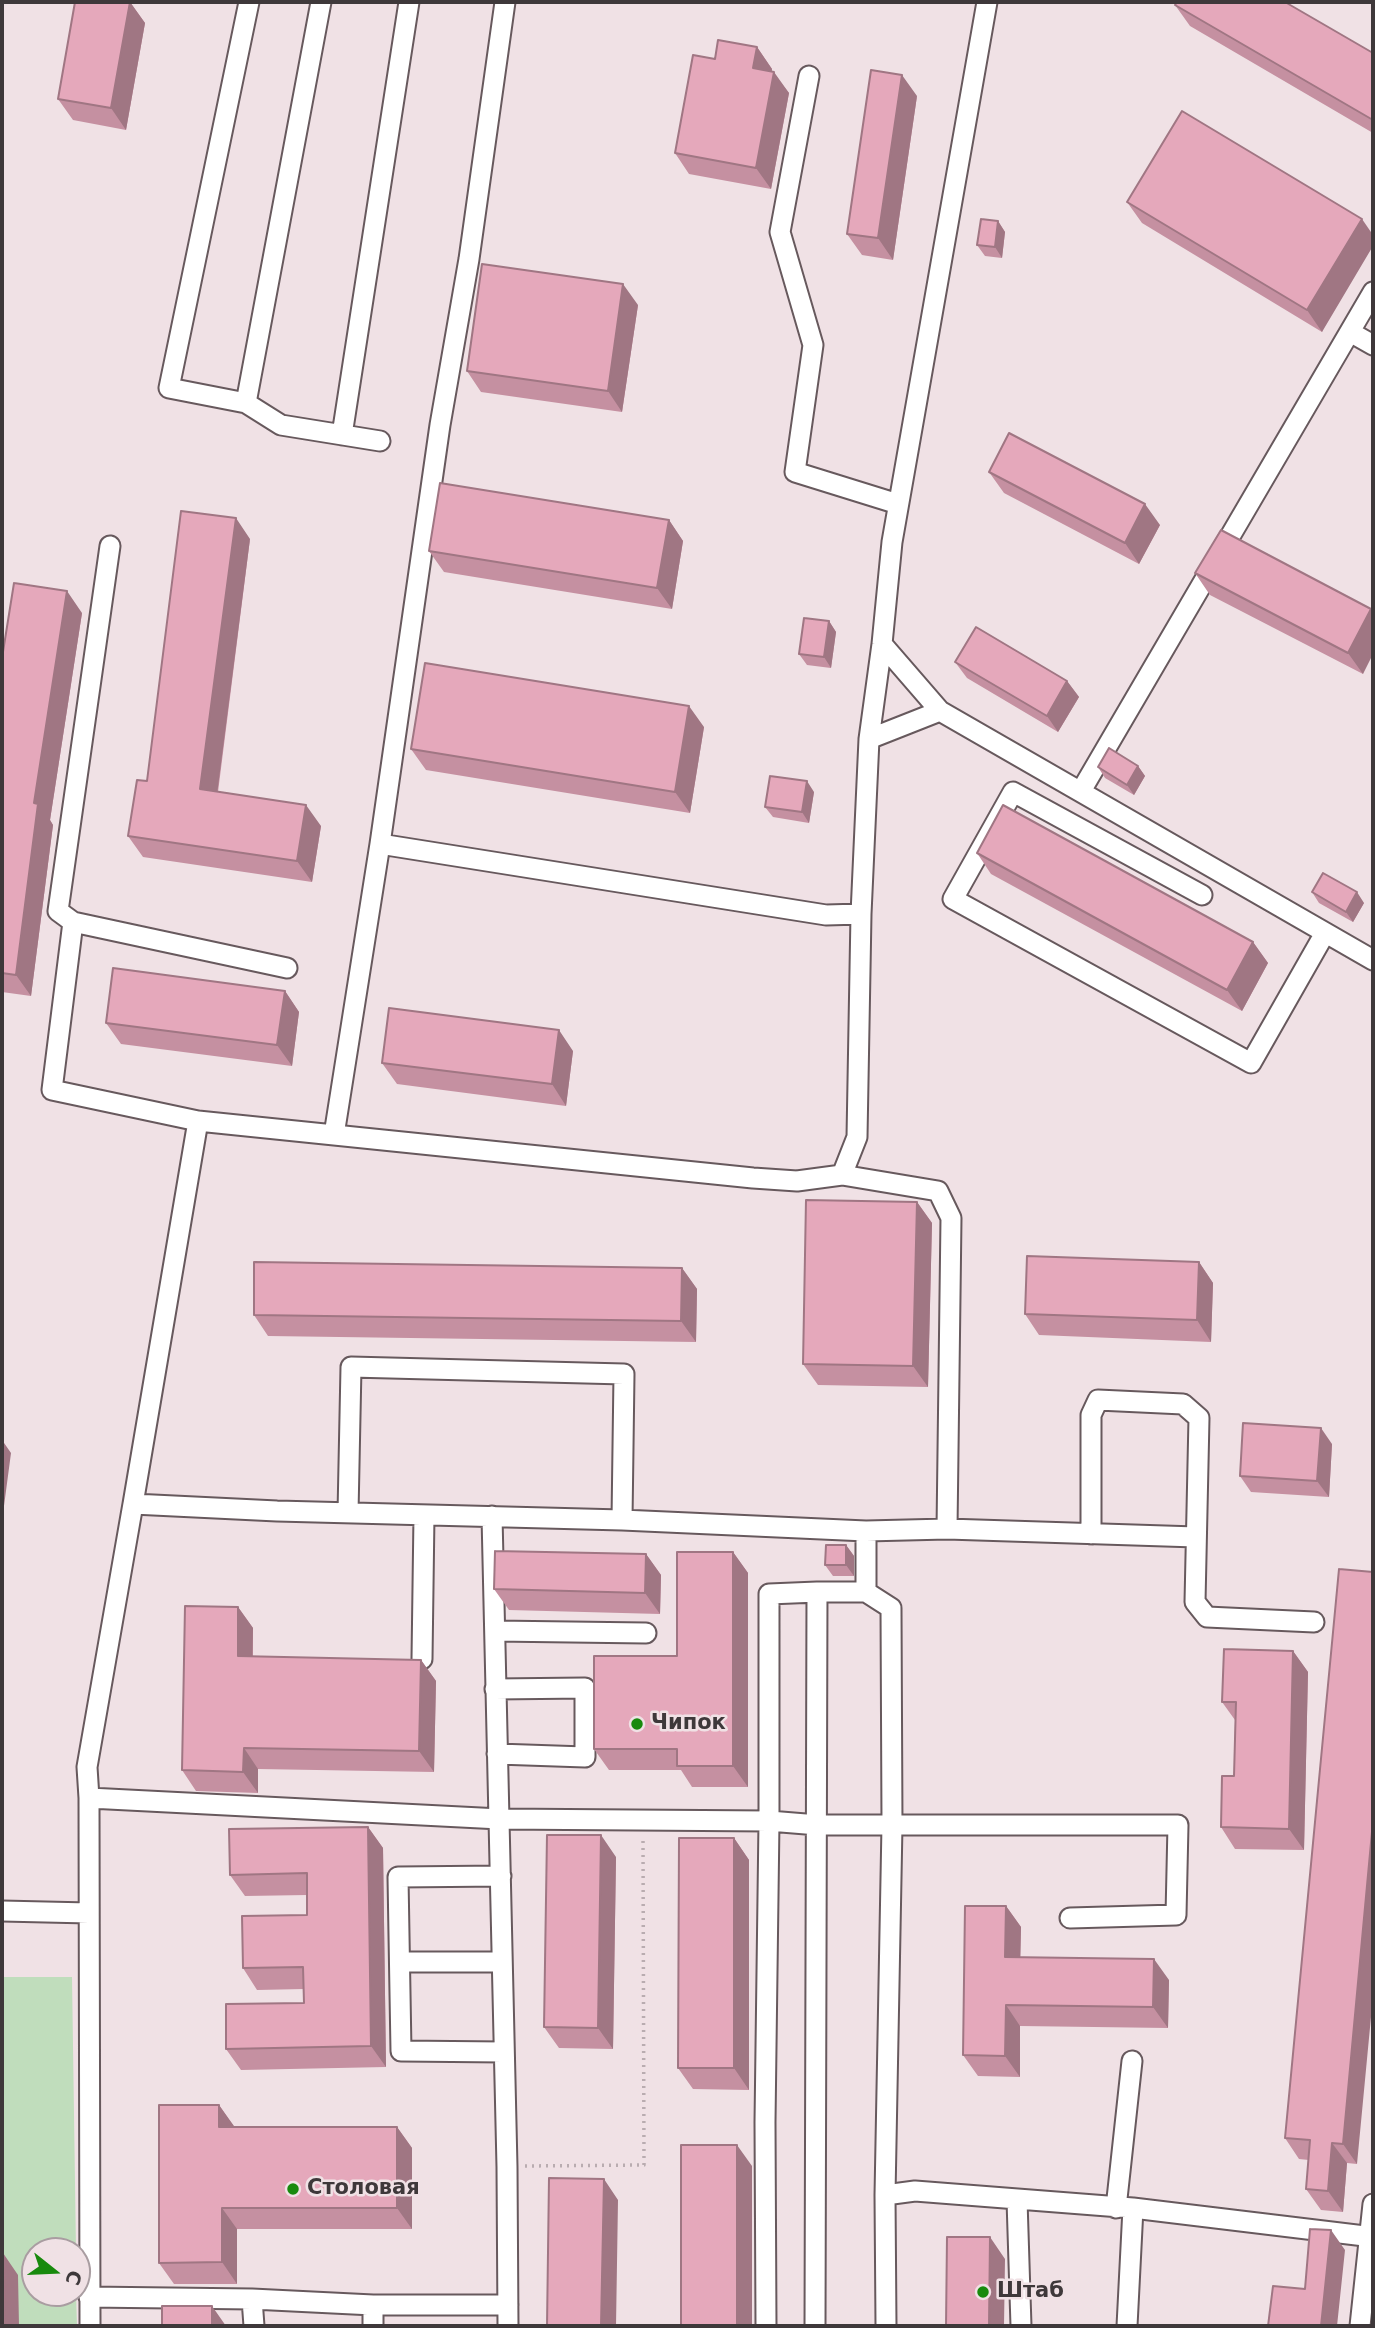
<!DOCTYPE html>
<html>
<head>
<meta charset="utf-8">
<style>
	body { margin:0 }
	#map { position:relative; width:1375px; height:2328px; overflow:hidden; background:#f0e1e5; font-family:"DejaVu Sans",sans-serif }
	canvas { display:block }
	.frame { position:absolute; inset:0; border:4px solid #3e383a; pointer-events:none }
	.north { position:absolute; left:21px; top:2237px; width:70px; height:70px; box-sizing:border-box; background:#f0e1e5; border:2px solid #a99da1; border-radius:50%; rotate:108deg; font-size:19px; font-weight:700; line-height:28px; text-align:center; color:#3e383a }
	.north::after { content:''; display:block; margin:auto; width:24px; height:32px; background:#188a0d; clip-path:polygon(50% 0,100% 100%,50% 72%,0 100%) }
</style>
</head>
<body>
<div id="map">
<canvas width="1375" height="2328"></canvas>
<div class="frame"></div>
<div class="north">С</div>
</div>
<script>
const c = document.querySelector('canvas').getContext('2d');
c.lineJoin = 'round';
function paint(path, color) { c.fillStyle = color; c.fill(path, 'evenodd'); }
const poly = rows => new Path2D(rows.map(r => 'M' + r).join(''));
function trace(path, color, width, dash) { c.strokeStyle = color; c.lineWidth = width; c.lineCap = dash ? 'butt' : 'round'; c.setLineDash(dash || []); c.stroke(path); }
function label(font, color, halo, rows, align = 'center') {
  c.font = font + ' "DejaVu Sans",sans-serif'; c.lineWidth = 5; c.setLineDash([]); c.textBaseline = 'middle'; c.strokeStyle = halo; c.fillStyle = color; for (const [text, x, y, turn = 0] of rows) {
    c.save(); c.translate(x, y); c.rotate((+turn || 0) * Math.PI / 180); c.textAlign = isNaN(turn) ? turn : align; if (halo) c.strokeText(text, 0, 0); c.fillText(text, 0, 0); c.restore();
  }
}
const green = poly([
	[2,1977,72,1977,76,2251,35,2251,35,2293,76,2293,77,2326,2,2326]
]);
const path = poly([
	[525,2166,644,2165,643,1837]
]);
const minor = poly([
	[249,2,169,388,246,403,281,425,380,441],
	[809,76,780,232,813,345,795,472,898,504],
	[1350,332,1373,345],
	[246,403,321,2],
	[342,435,409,2],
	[110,546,58,911,73,922,287,968],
	[882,644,940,711],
	[869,739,940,711,1373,960],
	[1081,791,1373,292],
	[380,844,826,915,861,914],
	[1202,895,1013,792,953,899,1251,1063,1325,933],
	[73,922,52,1090,198,1121],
	[334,1135,380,844,440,425,469,259,505,2],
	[842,1175,938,1191,951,1218,947,1529],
	[133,1504,198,1121,753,1178,797,1181,842,1175,857,1137,861,914,869,739,882,644,892,542,987,2],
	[348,1513,351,1367,624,1374,622,1520],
	[492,1516,507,2167,508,2326],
	[866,1531,947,1529,1196,1537],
	[1091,1534,1091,1415,1098,1400,1183,1404,1199,1418,1195,1602,1207,1617,1314,1622],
	[495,1631,646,1633],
	[422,1659,424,1515],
	[495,1689,585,1688,585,1757,497,1754],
	[89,1798,87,1767,133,1504,277,1511,622,1520,866,1531,866,1592],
	[501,1876,398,1877,401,2051,503,2052],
	[2,1911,89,1913],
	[400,1962,502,1962],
	[885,2195,915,2191,1133,2208,1373,2237],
	[1017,2200,1021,2326],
	[1116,2208,1132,2061],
	[89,2297,252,2299,254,2326],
	[252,2299,373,2305,508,2305],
	[373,2305,373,2326],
	[90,2326,89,1798,500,1819,769,1821,818,1825,1178,1825,1176,1915,1070,1918],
	[766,2326,765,2122,769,1821,769,1594,817,1592],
	[815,2326,817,1592,866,1592,891,1608,892,1825,885,2195,886,2326],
	[1127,2326,1133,2208],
	[1360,2326,1373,2204]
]);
const wall = poly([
	[130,2,145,23,126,130,73,120,58,99],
	[1175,5,1373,53,1373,133,1190,26],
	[757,47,772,69,772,72,789,93,771,189,689,174,675,153,715,59],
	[917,96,893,260,862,255,847,234],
	[1127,202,1362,219,1322,332,1142,223],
	[998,221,1005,232,1002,258,985,256,977,245],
	[638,305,622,412,481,392,467,371],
	[989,472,1160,525,1139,564,1004,493],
	[669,520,683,541,672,609,444,572,429,551],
	[250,539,218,792,321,826,312,882,143,857,128,836,147,781],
	[1195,573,1371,609,1363,674,1210,595],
	[82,613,50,820,53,825,31,996,2,992,2,658],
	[829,621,836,632,831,668,807,665,799,654],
	[955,662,1067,681,1079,697,1058,732,967,678],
	[704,727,690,813,426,770,411,749],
	[1138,766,1145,776,1134,795,1105,778,1098,767],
	[814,792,809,823,773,817,765,807],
	[977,853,1253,942,1268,963,1242,1011,991,874],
	[1312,892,1364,903,1353,922,1319,903],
	[285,991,299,1012,292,1066,121,1044,106,1023],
	[573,1051,566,1106,397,1084,382,1063],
	[917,1202,932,1223,928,1387,818,1385,803,1364],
	[1199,1262,1213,1283,1211,1342,1039,1335,1025,1314],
	[682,1268,697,1289,696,1342,268,1336,254,1315],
	[1332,1444,1329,1497,1251,1492,1240,1476],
	[846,1545,854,1556,854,1576,833,1576,825,1565],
	[733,1552,748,1573,748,1787,692,1787,681,1770,609,1770,594,1749,677,1656],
	[646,1554,661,1575,660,1614,509,1610,494,1589],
	[1339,1569,1357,2164,1347,2163,1343,2212,1321,2210,1306,2189,1309,2160,1299,2159,1285,2138],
	[238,1607,253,1628,253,1657,421,1660,436,1681,434,1772,258,1769,258,1793,196,1791,182,1770],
	[1293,1651,1308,1672,1304,1850,1235,1849,1221,1827,1234,1776,1235,1720,1222,1702],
	[368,1827,383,1848,386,2067,241,2070,226,2049,304,2003,304,1989,257,1990,243,1968,307,1915,307,1895,245,1896,230,1875],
	[734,1838,749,1860,749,2090,693,2089,678,2068],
	[616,1857,613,2049,559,2048,544,2027],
	[1006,1906,1021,1927,1020,1957,1169,1980,1168,2028,1020,2026,1020,2077,978,2076,963,2055],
	[219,2105,234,2127,397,2127,412,2148,412,2229,237,2229,237,2284,174,2284,159,2263]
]);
const shadedWall = poly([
	[130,2,145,23,126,130,111,108],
	[757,47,772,69,768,89,753,68],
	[774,72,789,93,771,189,756,168],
	[902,75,917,96,893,260,878,238],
	[1362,219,1373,235,1373,246,1322,332,1307,310],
	[998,221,1005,232,1002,258,995,247],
	[623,284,638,305,622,412,608,391],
	[1145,504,1160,525,1139,564,1125,543],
	[236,518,250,539,215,810,200,789],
	[669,520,683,541,672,609,657,588],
	[67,591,82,613,50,820,53,825,31,996,16,975,34,803],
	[1371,609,1373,612,1373,654,1363,674,1348,653],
	[829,621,836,632,831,668,824,657],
	[1067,681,1079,697,1058,732,1047,716],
	[689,706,704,727,690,813,675,792],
	[1138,766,1145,776,1134,795,1127,785],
	[807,781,814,792,809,823,802,812],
	[306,805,321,826,312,882,297,861],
	[1357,892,1364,903,1353,922,1346,912],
	[1253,942,1268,963,1242,1011,1227,990],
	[285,991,299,1012,292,1066,277,1045],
	[559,1030,573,1051,566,1106,552,1084],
	[917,1202,932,1223,928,1387,913,1366],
	[1199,1262,1213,1283,1211,1342,1197,1320],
	[682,1268,697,1289,696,1342,681,1321],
	[1321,1428,1332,1444,1329,1497,1317,1481],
	[2,1440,11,1453,2,1521],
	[846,1545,854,1556,854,1576,846,1565],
	[733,1552,748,1573,748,1787,733,1766],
	[646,1554,661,1575,660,1614,645,1593],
	[238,1607,253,1628,252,1678,238,1656],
	[1293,1651,1308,1672,1304,1850,1289,1829],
	[421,1660,436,1681,434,1772,419,1751],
	[244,1748,258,1769,258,1793,243,1772],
	[1373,1821,1373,1996,1357,2164,1343,2144],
	[368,1827,383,1848,386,2067,371,2046],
	[601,1835,616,1857,613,2049,598,2028],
	[734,1838,749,1860,749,2090,734,2068],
	[1006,1906,1021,1927,1020,1978,1005,1957],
	[1154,1959,1169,1980,1168,2028,1153,2007],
	[1006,2005,1020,2026,1020,2077,1005,2056],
	[219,2105,234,2126,234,2148,219,2127],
	[397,2127,412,2148,412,2229,397,2208],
	[1332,2143,1347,2163,1343,2212,1328,2191],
	[737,2145,752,2166,752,2326,737,2326],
	[604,2179,618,2200,616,2326,601,2326],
	[222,2208,237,2229,237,2284,222,2262],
	[1331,2230,1345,2250,1337,2326,1321,2326],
	[990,2237,1005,2259,1004,2326,989,2326],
	[3,2253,18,2275,19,2326,5,2326],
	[212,2306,226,2326,212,2326]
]);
const building = poly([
	[75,2,130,2,111,108,58,99,75,2],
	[1177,2,1285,2,1373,53,1373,120,1175,5,1177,2],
	[718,40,757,47,753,68,774,72,756,168,675,153,693,55,715,59,718,40],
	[871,70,902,75,878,238,847,234,871,70],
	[1182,111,1362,219,1307,310,1127,202,1182,111],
	[981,219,998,221,995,247,977,245,981,219],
	[482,264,623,284,608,391,467,371,482,264],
	[1009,433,1145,504,1125,543,989,472,1009,433],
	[440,483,669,520,657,588,429,551,440,483],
	[181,511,236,518,200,789,306,805,297,861,128,836,137,780,147,781,181,511],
	[1221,530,1371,609,1348,653,1195,573,1221,530],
	[14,583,67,591,34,803,38,804,16,975,2,973,2,658,14,583],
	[804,618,829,621,824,657,799,654,804,618],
	[976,627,1067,681,1047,716,955,662,976,627],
	[425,663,689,706,675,792,411,749,425,663],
	[1109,748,1138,766,1127,785,1098,767,1109,748],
	[770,776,807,781,802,812,765,807,770,776],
	[1003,805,1253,942,1227,990,977,853,1003,805],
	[1323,873,1357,892,1346,912,1312,892,1323,873],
	[113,968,285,991,277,1045,106,1023,113,968],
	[389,1008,559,1030,552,1084,382,1063,389,1008],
	[806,1200,917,1202,913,1366,803,1364,806,1200],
	[1027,1256,1199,1262,1197,1320,1025,1314,1027,1256],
	[254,1262,682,1268,681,1321,254,1315,254,1262],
	[1243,1423,1321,1428,1317,1481,1240,1476,1243,1423],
	[826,1545,846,1545,846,1565,825,1565,826,1545],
	[495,1551,646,1554,645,1593,494,1589,495,1551],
	[677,1552,733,1552,733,1766,677,1766,677,1749,594,1749,594,1656,677,1656,677,1552],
	[1339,1569,1373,1572,1373,1821,1343,2144,1332,2143,1328,2191,1306,2189,1310,2140,1285,2138,1339,1569],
	[185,1606,238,1607,238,1656,421,1660,419,1751,244,1748,243,1772,182,1770,185,1606],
	[1224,1649,1293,1651,1289,1829,1221,1827,1222,1776,1234,1776,1236,1702,1222,1702,1224,1649],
	[368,1827,371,2046,226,2049,226,2004,304,2003,303,1967,243,1968,242,1916,307,1915,307,1873,230,1875,229,1829,368,1827],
	[547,1835,601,1835,598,2028,544,2027,547,1835],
	[679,1838,734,1838,734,2068,678,2068,679,1838],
	[965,1906,1006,1906,1005,1957,1154,1959,1153,2007,1006,2005,1005,2056,963,2055,965,1906],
	[159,2105,219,2105,219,2127,397,2127,397,2208,222,2208,222,2262,159,2263,159,2105],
	[681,2145,737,2145,737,2326,681,2326,681,2145],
	[549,2178,604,2179,601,2326,547,2326,549,2178],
	[1310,2229,1331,2230,1321,2326,1268,2326,1273,2286,1305,2289,1310,2229],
	[947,2237,990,2237,989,2326,946,2326,947,2237],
	[2,2253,3,2253,5,2326,2,2326,2,2253],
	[162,2306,212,2306,212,2326,162,2326,162,2306]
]);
const markers = [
	[637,1724,7,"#188a0d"],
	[293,2189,7,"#188a0d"],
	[983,2292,7,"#188a0d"]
];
const poiNames = [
	["Чипок",651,1724],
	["Столовая",307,2189],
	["Штаб",997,2292]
];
paint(green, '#c0ddbc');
trace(minor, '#67595d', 23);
trace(path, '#b9acb0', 3.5, [2, 5]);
trace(minor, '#fff', 19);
paint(wall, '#c590a1');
paint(shadedWall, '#a07683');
paint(building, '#e5a8bb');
trace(building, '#a07683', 2);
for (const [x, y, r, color] of markers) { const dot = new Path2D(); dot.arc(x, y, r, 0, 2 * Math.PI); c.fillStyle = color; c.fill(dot); trace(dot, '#f0e1e5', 2.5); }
label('bold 21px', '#3e383a', '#f0e1e5', poiNames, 'left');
</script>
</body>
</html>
